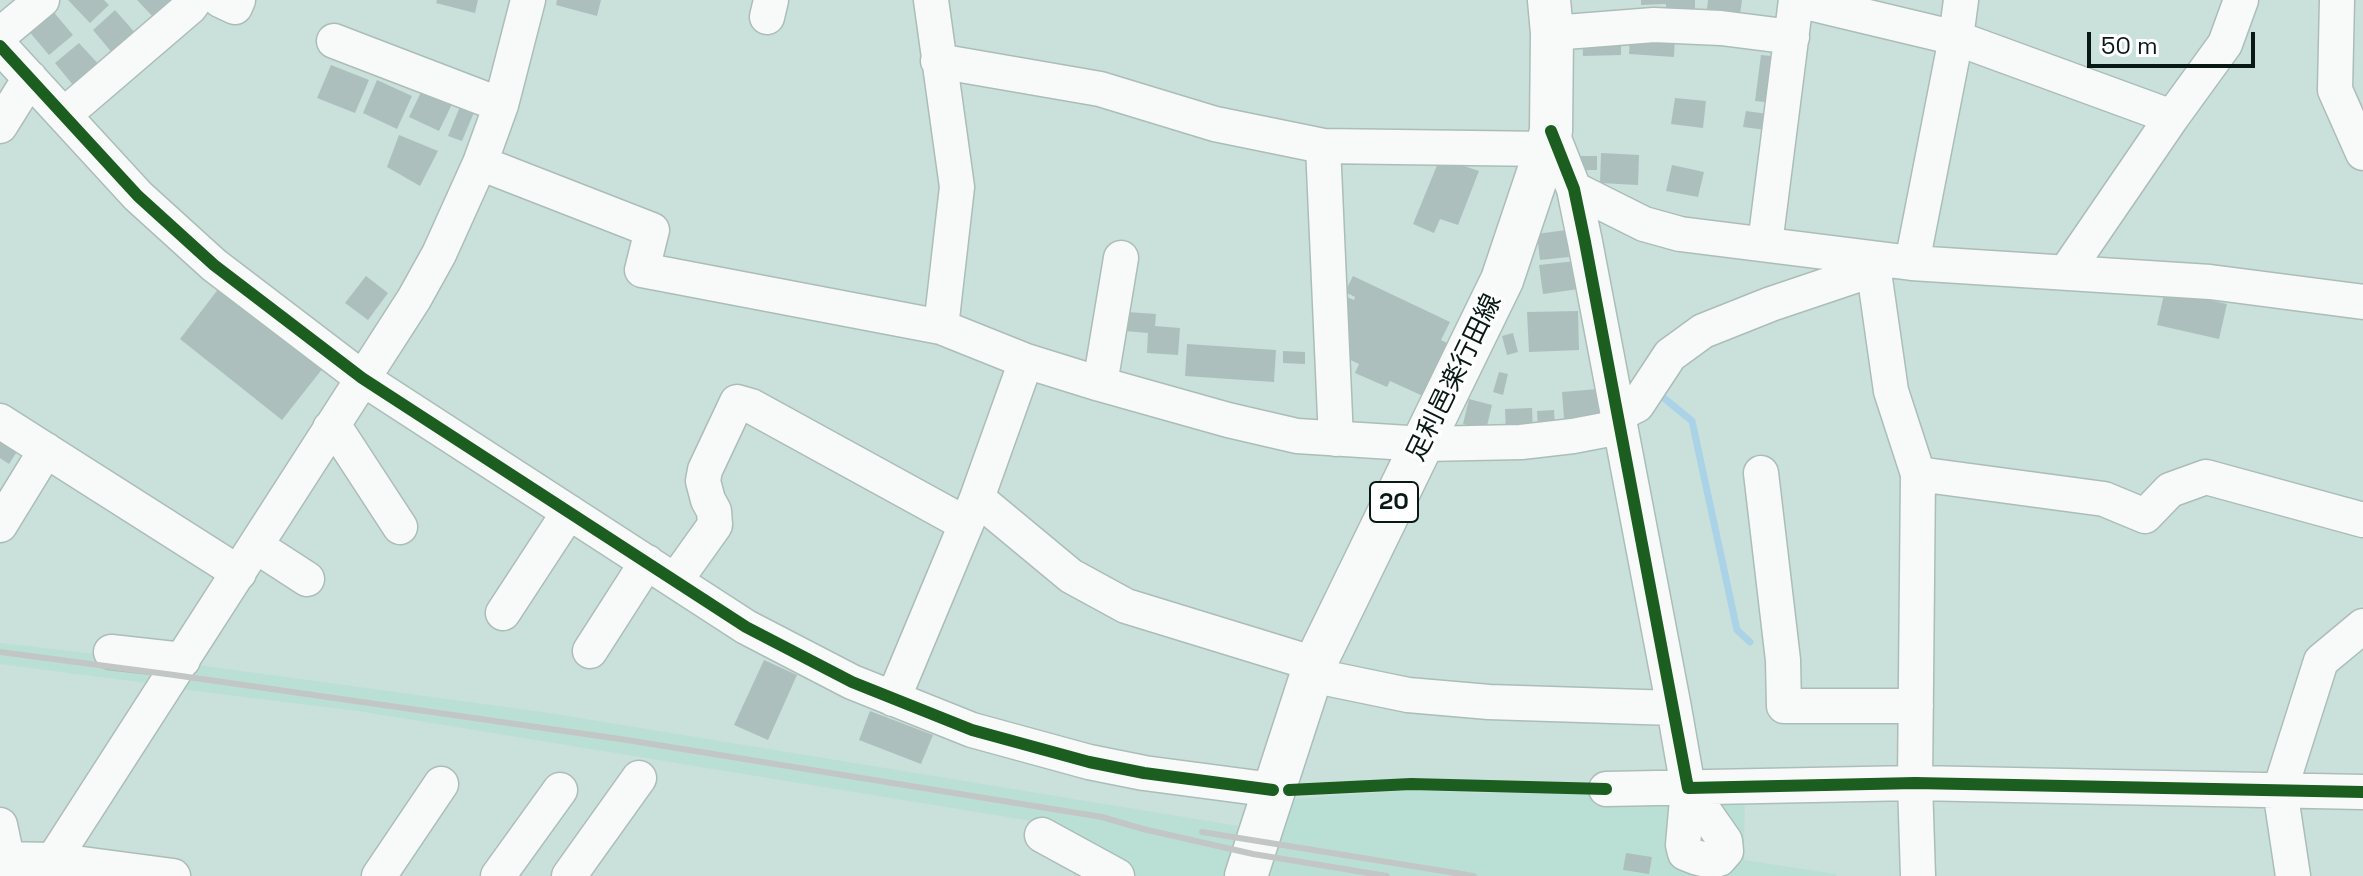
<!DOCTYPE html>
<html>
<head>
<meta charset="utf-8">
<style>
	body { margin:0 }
	#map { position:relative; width:2363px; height:876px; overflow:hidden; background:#cae0da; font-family:"Space Grotesk",sans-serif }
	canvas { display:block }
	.scale { position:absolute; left:2087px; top:32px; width:168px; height:36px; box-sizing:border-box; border:4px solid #081815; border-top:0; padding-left:10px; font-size:24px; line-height:28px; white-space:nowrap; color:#081815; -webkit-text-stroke:6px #fff; paint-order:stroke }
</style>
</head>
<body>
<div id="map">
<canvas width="2363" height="876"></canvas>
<div class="scale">50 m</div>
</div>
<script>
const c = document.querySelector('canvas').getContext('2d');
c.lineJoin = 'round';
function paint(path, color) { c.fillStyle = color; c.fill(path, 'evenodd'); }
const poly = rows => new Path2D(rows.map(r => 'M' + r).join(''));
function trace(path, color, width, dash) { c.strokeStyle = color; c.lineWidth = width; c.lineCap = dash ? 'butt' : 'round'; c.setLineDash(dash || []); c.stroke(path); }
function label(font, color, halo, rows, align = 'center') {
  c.font = font + ' "Space Grotesk","Noto Sans JP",sans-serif'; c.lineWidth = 7; c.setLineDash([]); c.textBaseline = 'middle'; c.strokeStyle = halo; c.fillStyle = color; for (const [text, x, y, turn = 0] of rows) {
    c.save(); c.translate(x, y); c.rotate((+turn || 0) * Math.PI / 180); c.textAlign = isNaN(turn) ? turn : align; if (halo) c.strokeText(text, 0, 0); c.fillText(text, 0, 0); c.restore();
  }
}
const built = poly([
	[0,643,167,662,154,684,0,664],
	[198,665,549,713,1239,826,1226,876,1131,876,1056,825,358,711,180,689],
	[1412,790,1479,793,1745,795,1744,860,1836,874,1837,876,1266,876,1291,799]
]);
const stream = poly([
	[1659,394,1692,421,1737,630,1750,642]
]);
const building = poly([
	[68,0,104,0,109,5,90,23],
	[137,0,178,0,156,20],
	[437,0,478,0,475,13,436,3],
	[557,0,601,0,597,16,556,5],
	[1641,0,1695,0,1695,12,1666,13,1666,4,1641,5],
	[1708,0,1742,0,1740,15,1707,9],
	[51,9,73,35,49,55,27,29],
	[115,10,137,35,114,55,93,30],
	[1582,32,1621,32,1621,55,1583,56],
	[1675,35,1674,57,1629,54,1630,37],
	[79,43,102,68,77,90,55,63],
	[1761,55,1781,57,1776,103,1755,101],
	[331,65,369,80,355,113,317,98],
	[377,80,412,96,397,129,363,113],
	[423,88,453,102,439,131,409,117],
	[1675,98,1706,101,1703,128,1671,124],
	[461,104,475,110,462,141,448,136],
	[1746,111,1768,114,1766,130,1743,127],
	[399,135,438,151,420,186,387,167],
	[1601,153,1639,155,1638,185,1600,183],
	[1581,156,1597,156,1597,170,1581,170],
	[1440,158,1479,171,1458,225,1440,219,1434,233,1413,224],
	[1672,165,1704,172,1698,197,1666,191],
	[1566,230,1569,257,1540,260,1537,234],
	[1576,261,1579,289,1543,294,1539,265],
	[366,276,388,293,368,320,345,303],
	[1353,276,1450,322,1441,340,1449,344,1425,397,1390,381,1387,387,1355,373,1359,364,1342,356,1345,296,1354,300,1355,297,1345,292],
	[219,288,323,368,282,420,180,339],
	[2165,290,2227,304,2219,339,2157,325],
	[1578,311,1579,350,1529,352,1527,312],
	[1127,312,1156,314,1155,326,1180,328,1178,355,1147,353,1148,333,1125,331],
	[1513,333,1518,352,1507,355,1502,336],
	[1187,344,1276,350,1274,382,1185,376],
	[1283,351,1305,352,1305,364,1283,363],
	[1499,372,1508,374,1503,395,1493,392],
	[1598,389,1601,421,1583,417,1564,419,1562,392],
	[1469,399,1492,405,1486,430,1463,424],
	[1532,408,1533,431,1506,432,1505,409],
	[1554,410,1555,428,1538,429,1537,411],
	[0,435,20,447,9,464,0,458],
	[764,660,797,675,768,740,734,725],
	[870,711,933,735,921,764,859,740],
	[1626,853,1652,857,1649,874,1623,870]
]);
const minor = poly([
	[220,0,235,7,238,0],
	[931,0,957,187,941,327],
	[1797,0,1956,38,2172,117],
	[2337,0,2335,90,2363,153],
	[767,17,771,0],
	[1552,33,1654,25,1721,28,1792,37],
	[0,35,42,0],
	[334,41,501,105],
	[0,46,138,196,214,265,362,378,746,627,852,682,972,730,1089,762,1144,773,1273,790],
	[938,61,1100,89,1215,124,1323,146,1546,149],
	[64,115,190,7,195,0],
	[0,126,30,78],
	[1551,131,1574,189,1585,242,1674,708,1688,788,1683,845,1685,853,1695,857,1710,861,1719,859,1726,851,1725,841,1688,788],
	[1323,146,1336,439],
	[480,163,652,230,642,270,941,327,1026,361,1100,384,1228,420,1297,436,1424,444,1521,442,1573,436,1620,427],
	[1574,189,1644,224,1680,234,1912,263,2210,282,2363,302],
	[1765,244,1796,0],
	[1872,258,1891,391,1918,474,1915,783,1918,876],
	[1912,263,1956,38,1961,0],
	[2066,272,2172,117,2225,44,2241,0],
	[1100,384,1121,258],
	[1617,415,1637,405,1670,355,1703,331,1771,304,1875,269],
	[0,421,239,573],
	[330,428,340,435,400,527],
	[1761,473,1783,660,1784,706,1916,706],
	[1918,474,2104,499,2145,516,2170,490,2206,477,2363,520],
	[977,498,1071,576,1126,606,1315,664],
	[0,525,46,450],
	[256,546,307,579],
	[675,581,715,525,714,511,708,500,703,481,705,470,737,402,751,406,966,524],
	[503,613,569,512],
	[590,651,647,562],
	[111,652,183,660],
	[1311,675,1408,695,1489,702,1674,708],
	[893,699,977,498,1026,361],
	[1606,789,1915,783,2363,792],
	[0,825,7,858],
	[1042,835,1117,876],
	[0,859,52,860,173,876],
	[43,876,414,299,439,254,480,163,501,105,528,0],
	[379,876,441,784],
	[498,876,560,790],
	[569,876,639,778],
	[2293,876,2280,790,2321,661,2363,626]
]);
const major = poly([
	[1246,876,1315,664,1502,280,1546,149,1551,131,1552,33,1549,0]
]);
const rail = poly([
	[0,652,174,675,627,740,1102,817,1143,829,1253,854,1387,876],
	[1202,832,1474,876]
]);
const cycleway = poly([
	[0,46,138,196,214,265,362,378,746,627,852,682,972,730,1089,762,1144,773,1273,790],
	[1551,131,1574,189,1585,242,1688,788,1915,783,2363,792],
	[1289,790,1411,784,1606,789]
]);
const shields = [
	[1394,502,48]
];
const shieldNames = [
	["20",1394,502]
];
const streetNames = [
	["足利邑楽行田線",1455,378,-64]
];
paint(built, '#bae0d6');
trace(stream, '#aad3e7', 7);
paint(building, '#adbfbd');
trace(minor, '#acbdb9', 37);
trace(major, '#acbdb9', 45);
trace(minor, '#f7faf9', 34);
trace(major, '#f7faf9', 42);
trace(rail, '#c2c7c6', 6);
trace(cycleway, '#1b5e20', 12);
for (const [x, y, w] of shields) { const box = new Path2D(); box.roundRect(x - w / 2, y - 20, w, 40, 6); c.fillStyle = '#fff'; c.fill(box); trace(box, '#081815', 2); }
label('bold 24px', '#081815', null, shieldNames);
label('26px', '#081815', '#fff', streetNames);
</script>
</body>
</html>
